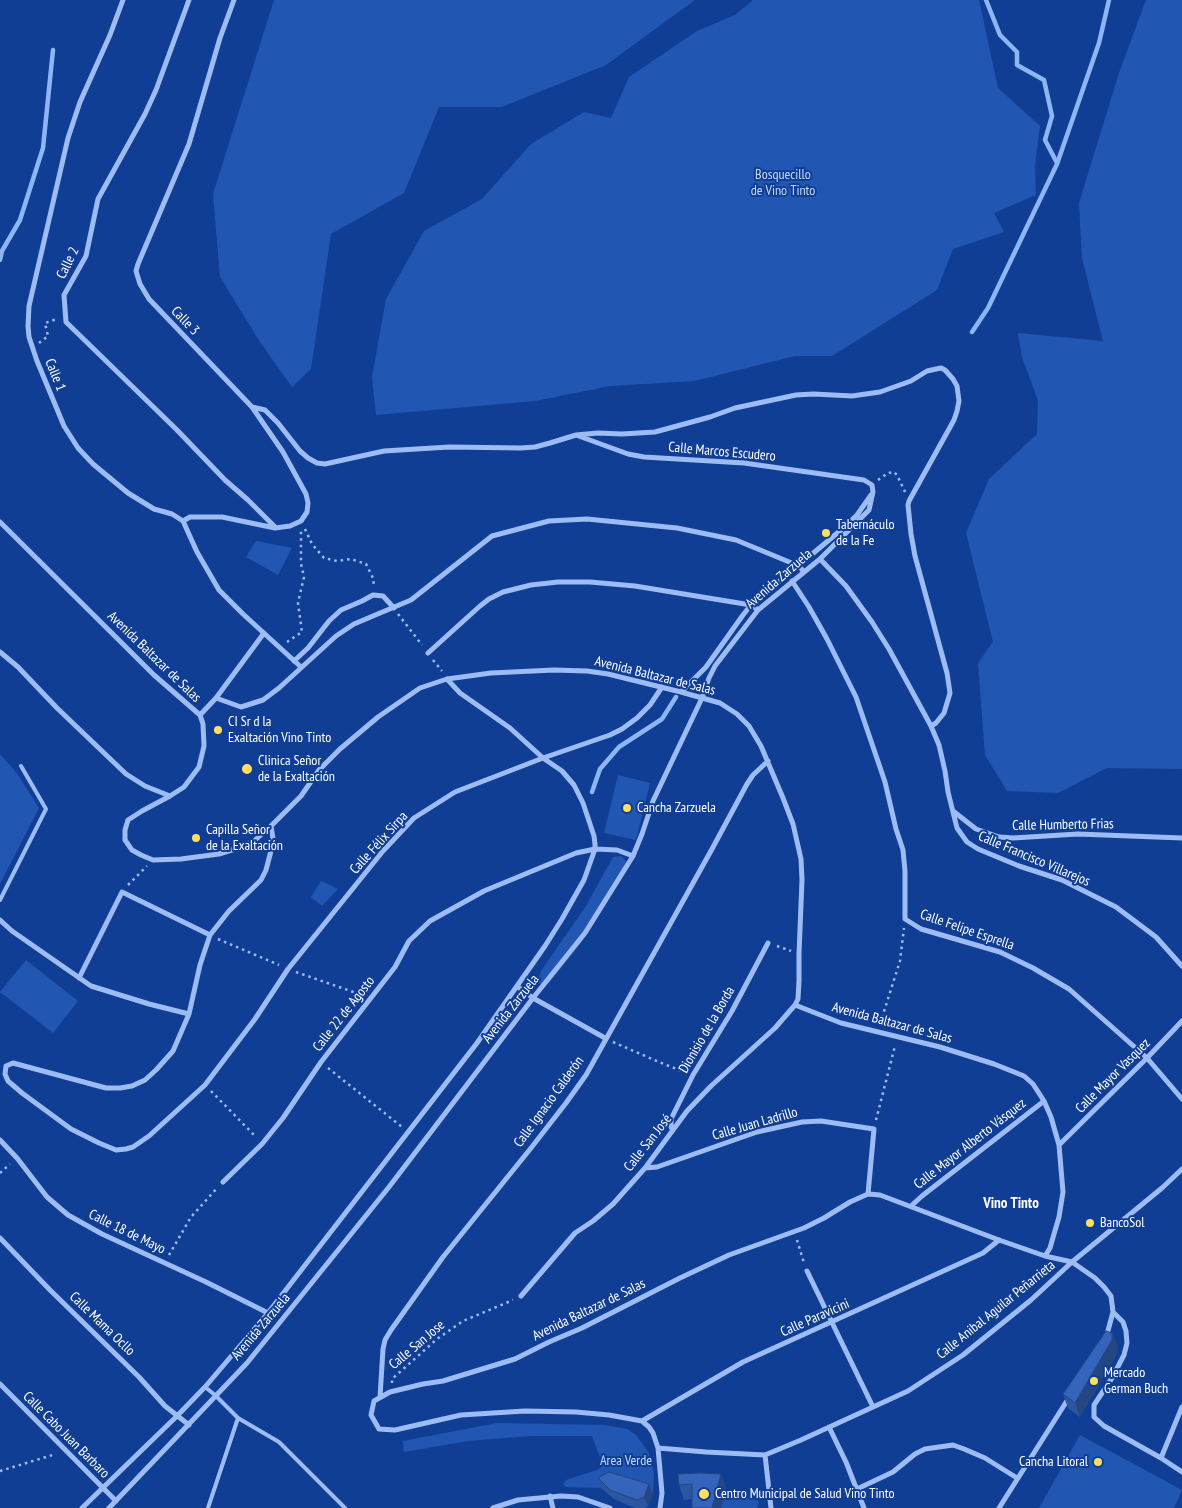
<!DOCTYPE html>
<html>
<head>
<meta charset="utf-8">
<style>
	body { margin:0 }
	canvas { display:block; background:#103e94 }
</style>
</head>
<body>
<canvas width="1182" height="1508"></canvas>
<script>
const c = document.querySelector('canvas').getContext('2d');
c.lineJoin = 'round';
function paint(path, color) { c.fillStyle = color; c.fill(path, 'evenodd'); }
const poly = rows => new Path2D(rows.map(r => 'M' + r).join(''));
function trace(path, color, width, dash) { c.strokeStyle = color; c.lineWidth = width; c.lineCap = dash ? 'butt' : 'round'; c.setLineDash(dash || []); c.stroke(path); }
function label(font, color, halo, rows, align = 'center') {
  c.font = font + ' "PT Sans Narrow",sans-serif'; c.lineWidth = 4; c.setLineDash([]); c.textBaseline = 'middle'; c.strokeStyle = halo; c.fillStyle = color; for (const [text, x, y, turn = 0] of rows) {
    c.save(); c.translate(x, y); c.rotate((+turn || 0) * Math.PI / 180); c.textAlign = isNaN(turn) ? turn : align; if (halo) c.strokeText(text, 0, 0); c.fillText(text, 0, 0); c.restore();
  }
}
const green = poly([
	[274,0,695,0,606,65,502,107,439,107,404,193,331,234,311,369,292,387,260,342,220,277,213,194],
	[753,0,979,0,998,88,1040,126,1035,166,1036,195,994,213,1004,232,953,249,937,290,832,356,795,356,695,381,610,386,535,401,376,415,372,377,386,299,424,231,482,199,531,144,584,112,611,118,629,77,697,31,735,15],
	[1146,0,1182,0,1182,769,1107,768,1058,793,1007,791,985,755,978,663,993,642,966,533,989,479,1037,434,1038,401,1022,357,1018,333,1103,341,1082,258,1079,203,1119,73],
	[256,541,292,548,278,575,246,557],
	[0,754,16,772,39,808,0,884],
	[618,775,650,783,636,840,604,833],
	[621,856,626,861,624,867,603,909,581,943,549,983,542,985,537,982,541,971,586,906,613,857],
	[321,881,338,889,322,906,311,897],
	[26,960,78,1001,53,1033,0,992],
	[497,1423,604,1425,627,1429,636,1435,649,1453,654,1474,653,1494,601,1488,566,1487,563,1484,566,1480,597,1470,603,1466,592,1436,531,1436,468,1441,404,1452,403,1441],
	[1080,1435,1182,1490,1174,1508,1039,1508],
	[725,1493,759,1501,757,1508,721,1508]
]);
const stream = poly([
	[986,0,1000,35,1017,52,1017,65,1044,80,1052,116,1045,140,1057,163],
	[0,260,2,251,20,220,43,148,53,50],
	[972,332,988,308,1057,164,1099,43,1109,0],
	[592,792,600,769,619,747,662,719,676,697]
]);
const path = poly([
	[39,343,48,336,45,323,57,319],
	[878,480,888,473,894,472,897,475,905,492],
	[305,529,312,544,324,558,337,561,351,559,366,564,374,580,373,586],
	[398,614,422,645],
	[287,642,302,632,298,603,304,577,301,564,301,530],
	[433,660,442,671],
	[128,885,147,866],
	[218,939,279,965],
	[777,946,791,951],
	[296,972,362,995],
	[880,1024,900,961,904,928],
	[613,1042,659,1062,684,1072],
	[328,1068,402,1127],
	[211,1091,256,1137],
	[876,1120,895,1046],
	[0,1173,10,1164],
	[797,1240,804,1263],
	[169,1255,191,1217,218,1187],
	[392,1383,392,1379,437,1339,463,1321,513,1300],
	[0,1471,56,1454]
]);
const lane = poly([
	[0,900,46,809,21,766],
	[205,1387,215,1395,238,1418,279,1442,345,1508],
	[208,1508,238,1418]
]);
const street = poly([
	[123,0,110,35,80,102,68,138,29,306,28,326,29,337,37,361,64,426,78,448,93,464,128,493,154,509,172,514,183,521,197,552,219,590,243,614,301,667],
	[189,0,156,90,145,114,98,199,86,256,64,295,66,322,177,430,225,480,248,500,275,527],
	[252,407,265,410,278,423,300,451,308,458,317,463,325,464,384,451,449,447,521,448,535,447,550,443,576,435,598,433,622,434,655,432,710,417,735,408,796,395,814,394,852,396,880,392,911,381,927,371,941,368,945,370,953,379,957,386,959,401,957,411,954,420,909,501,908,505,911,534,915,556,947,673,950,693,944,713,936,723,931,726],
	[183,521,190,517,222,517,275,528,290,526,301,521,307,512,308,503,306,494,283,452,252,407,149,299,140,284,136,271,138,264,189,144,220,38,234,0],
	[0,522,154,675,200,715,203,724,204,746,199,767,184,787,170,796,142,811,128,820,125,830,125,840,132,850,141,855,153,860,181,859,219,854,238,848,254,841,271,826,301,796,319,770,340,749,378,717,420,688,447,679,491,673,554,670,587,671,608,674,681,692,720,703,737,714,749,726,761,746,783,798,793,824,801,859,802,880,799,954,799,981,798,999,795,1005,775,1028,711,1086,687,1111,645,1168,613,1204,593,1221,575,1233,521,1296],
	[820,559,846,586,872,622,889,649,931,726,939,745,945,771,948,792,957,828,967,842,978,849,1019,866,1062,880,1116,907,1156,937,1182,966],
	[792,581,809,607,827,639,856,697,885,782,896,829,903,850,905,871,905,919,921,929,1000,952,1033,968,1069,989,1147,1058,1182,1099],
	[0,652,18,667,57,708,126,774,145,786,170,796],
	[428,653,480,606,489,599,503,592,531,585,558,582,590,582,635,586,751,605,758,610],
	[294,661,308,648,329,621,341,610,362,601,373,595,383,596,394,608],
	[681,692,706,667,743,615,751,605,841,530,857,515,871,495],
	[216,698,241,707,263,700,279,688,336,636,354,624,411,600,492,536,549,521,587,519,677,528,736,540,799,566,804,572],
	[200,715,216,698,264,633],
	[953,811,976,829,999,837,1013,838,1078,834,1182,838],
	[271,826,273,839,272,847,266,870,261,880,229,911,210,935,200,965,189,1014,173,1051,156,1070,145,1080,132,1086,120,1088,106,1088,13,1063,6,1066,5,1074,8,1081,22,1093,71,1129,99,1143,116,1150,126,1149,133,1147,149,1136,205,1085,255,1019,288,969,383,851,414,818,455,792,543,758,610,735,622,729,637,718,650,705,662,687],
	[0,920,12,931,91,986,149,1004,189,1014],
	[79,978,122,892,210,935],
	[518,987,533,998,605,1038],
	[795,1005,841,1023,940,1047,994,1064,1024,1076,1033,1084,1044,1101,1051,1117,1059,1145,1063,1192,1059,1217,1054,1234,1050,1248,1045,1256],
	[673,1130,671,1127,671,1119,693,1075,732,1011,768,943],
	[0,1140,17,1158,47,1197,68,1215,102,1234,206,1282,268,1313],
	[1059,1145,1147,1058,1182,1021],
	[645,1168,657,1167,757,1132,802,1122,821,1121,874,1129,868,1194],
	[223,1182,262,1144,283,1118,321,1062,395,967,409,941,430,921,484,891,576,853,595,849,617,850,633,856],
	[911,1206,922,1196,1044,1101],
	[0,1238,50,1290,139,1377,165,1406,189,1425],
	[807,1271,873,1407],
	[1113,1312,1123,1322,1126,1331,1127,1343,1124,1355,1112,1378,1094,1405,1094,1417,1104,1426,1161,1458,1182,1472],
	[0,1384,116,1501],
	[380,1397,383,1349,385,1340,391,1330,443,1257,531,1148,566,1103,586,1075,712,849,747,784,753,775,768,761],
	[642,1421,743,1362,983,1253,999,1240],
	[829,1427,846,1462,864,1508],
	[658,1448,706,1452,765,1455,801,1440,908,1391,963,1355,1031,1300,1072,1262,1162,1188,1182,1169],
	[765,1455,771,1508],
	[1161,1458,1182,1407],
	[857,1489,893,1472,915,1454,925,1449,953,1445,964,1449,985,1458,1017,1478],
	[550,1496,553,1508],
	[82,1508,177,1416,205,1387,268,1313,477,1043,545,946,562,919,584,880,595,849,595,844,594,836,583,803,574,785,562,771,543,758,510,728,460,693,447,679],
	[109,1508,247,1363,389,1187,533,998,585,933,633,856,642,834,653,801,702,698,709,678,715,666,758,610,820,559,869,510,873,492,872,485,864,480,744,463,644,457,628,454,576,435],
	[493,1508,518,1500,561,1496,578,1497,610,1508],
	[660,1508,662,1493,658,1448,653,1433,649,1427,642,1421,609,1415,576,1412,525,1411,461,1415,395,1430,379,1429,371,1415,374,1401,390,1392,423,1384,443,1381,515,1359,549,1342,582,1328,680,1278,729,1255,804,1228,824,1218,850,1202,868,1194,880,1195,999,1240,1045,1256,1072,1262,1095,1278,1104,1287,1111,1296,1113,1312,1106,1338],
	[999,1508,1070,1396]
]);
const wall = poly([
	[1112,1333,1118,1347,1117,1354,1080,1417,1068,1408,1063,1394],
	[721,1474,726,1488,721,1508,692,1508,692,1499,684,1500,679,1485],
	[598,1478,649,1484,653,1494,648,1506,645,1508,635,1508,614,1499,601,1488]
]);
const shadedWall = poly([
	[1112,1333,1118,1347,1117,1354,1080,1417,1075,1403],
	[721,1474,726,1488,721,1508,712,1508],
	[649,1484,653,1494,648,1506,644,1497]
]);
const building = poly([
	[1106,1331,1112,1333,1112,1340,1075,1403,1063,1394,1106,1331],
	[609,1472,649,1484,644,1497,637,1500,610,1490,598,1478,609,1472],
	[701,1473,721,1474,712,1508,692,1508,692,1484,679,1485,678,1474,701,1473]
]);
const markers = [
	[826,533,5,"#ffdf60"],
	[218,730,5,"#ffdf60"],
	[247,769,6,"#ffdf60"],
	[627,808,5,"#ffdf60"],
	[196,838,5,"#ffdf60"],
	[1090,1223,5,"#ffdf60"],
	[1094,1381,5,"#ffdf60"],
	[1098,1462,5,"#ffdf60"],
	[704,1494,6,"#ffdf60"]
];
const parkNames = [
	["Bosquecillo",783,175],
	["de Vino Tinto",783,191],
	["Area Verde",626,1461]
];
const streetNames = [
	["Calle 2",68,263,-64],
	["Calle 3",185,321,46],
	["Calle 1",55,375,68],
	["Calle Marcos Escudero",722,452,5],
	["Avenida Zarzuela",779,579,-41],
	["Avenida Baltazar de Salas",154,657,44],
	["Avenida Baltazar de Salas",655,676,14],
	["Calle Humberto Frias",1063,825,-1],
	["Calle Félix Sirpa",379,843,-48],
	["Calle Francisco Villarejos",1034,859,23],
	["Calle Felipe Esprella",967,930,19],
	["Avenida Zarzuela",511,1009,-52],
	["Calle 22 de Agosto",344,1014,-52],
	["Avenida Baltazar de Salas",892,1023,15],
	["Dionisio de la Borda",707,1030,-60],
	["Calle Mayor Vasquez",1113,1076,-45],
	["Calle Ignacio Calderón",549,1102,-54],
	["Calle Juan Ladrillo",755,1124,-16],
	["Calle San José",648,1143,-52],
	["Calle Mayor Alberto Vásquez",970,1144,-38],
	["Calle 18 de Mayo",127,1232,26],
	["Avenida Baltazar de Salas",589,1310,-26],
	["Calle Anibal Aguilar Peñarrieta",996,1310,-39],
	["Calle Paravicini",815,1318,-24],
	["Calle Mama Ocllo",102,1324,44],
	["Avenida Zarzuela",261,1327,-50],
	["Calle San Jose",417,1345,-40],
	["Calle Cabo Juan Barbaro",66,1435,45]
];
const poiNames = [
	["Tabernáculo",836,525],
	["de la Fe",836,541],
	["CI Sr d la",228,722],
	["Exaltación Vino Tinto",228,738],
	["Clinica Señor",258,761],
	["de la Exaltación",258,777],
	["Cancha Zarzuela",637,808],
	["Capilla Señor",206,830],
	["de la Exaltación",206,846],
	["BancoSol",1100,1223],
	["Mercado",1104,1373],
	["German Buch",1104,1389],
	["Cancha Litoral",1088,1462,"right"],
	["Centro Municipal de Salud Vino Tinto",715,1494]
];
const neighbourhoodNames = [
	["Vino Tinto",1011,1204]
];
paint(green, '#2156b3');
trace(stream, '#8eb6f7', 4.5);
trace(path, '#9dbcf4', 2.5, [2.5, 4]);
trace(lane, '#9dbcf4', 4);
trace(street, '#9dbcf4', 5);
paint(wall, '#2d56a1');
paint(shadedWall, '#244683');
paint(building, '#3464bb');
trace(building, '#244683', 1);
for (const [x, y, r, color] of markers) { const dot = new Path2D(); dot.arc(x, y, r, 0, 2 * Math.PI); c.fillStyle = color; c.fill(dot); trace(dot, '#103e94', 2); }
label('14px', '#c5dafe', '#103e94', parkNames);
label('14px', '#fff', '#103e94', streetNames);
label('14px', '#fff', '#103e94', poiNames, 'left');
label('bold 15px', '#fff', '#103e94', neighbourhoodNames);
</script>
</body>
</html>
